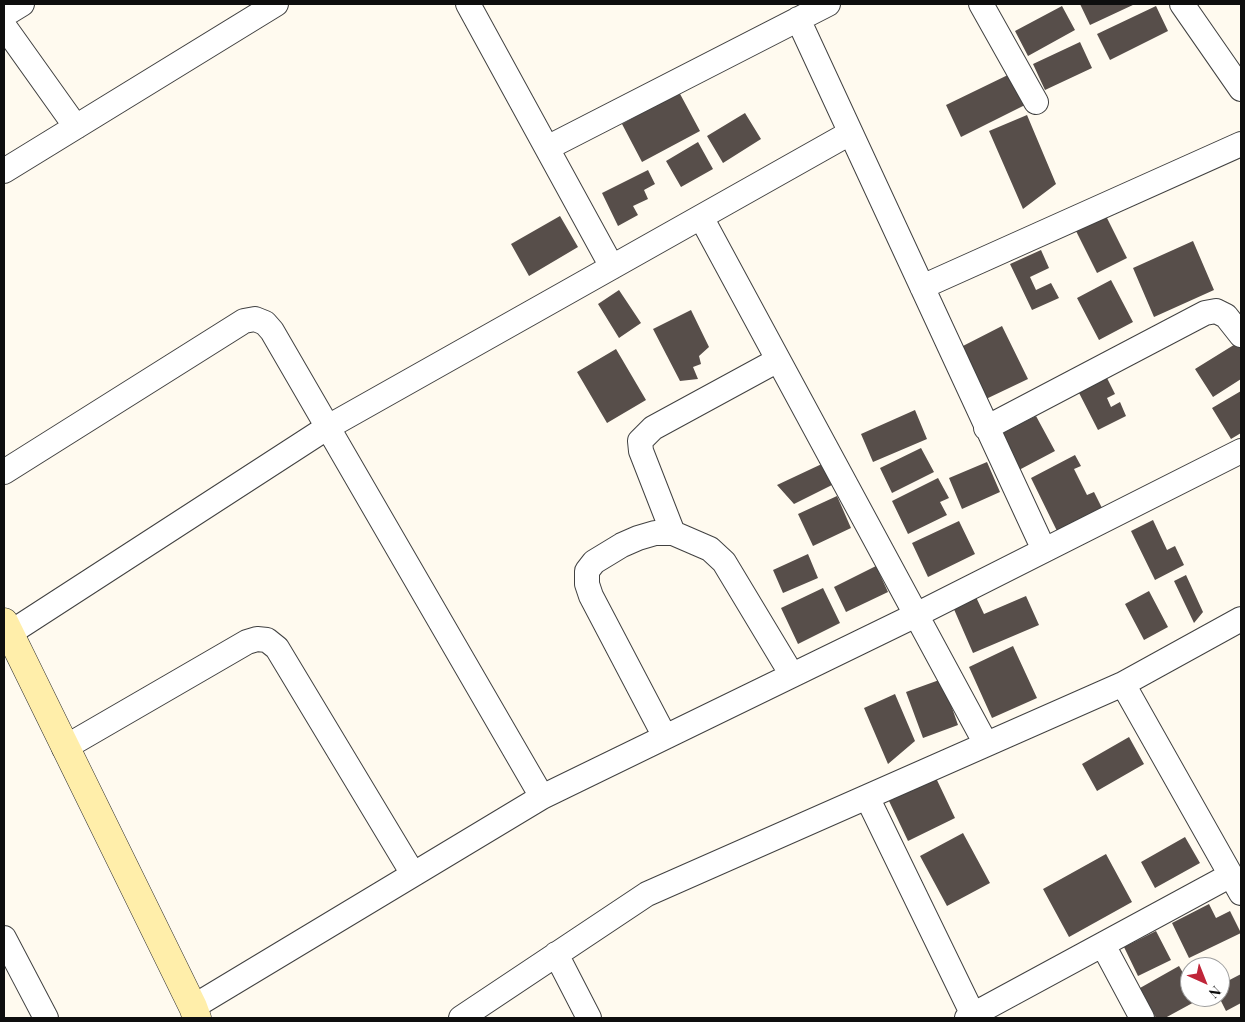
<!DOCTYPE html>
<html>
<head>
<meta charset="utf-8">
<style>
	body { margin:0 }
	#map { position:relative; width:1245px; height:1022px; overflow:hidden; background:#fffaef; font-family:"Playfair Display",serif }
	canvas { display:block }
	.frame { position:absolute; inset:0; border:5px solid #0e0e0e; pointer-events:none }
	.north { position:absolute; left:1180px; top:957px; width:50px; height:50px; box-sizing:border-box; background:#fff; border:1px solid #9f9f9f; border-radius:50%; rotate:136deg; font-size:14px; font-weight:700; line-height:20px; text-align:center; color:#0e0e0e }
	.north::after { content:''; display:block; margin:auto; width:18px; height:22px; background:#bf2539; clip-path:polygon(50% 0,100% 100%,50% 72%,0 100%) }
</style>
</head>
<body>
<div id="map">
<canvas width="1245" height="1022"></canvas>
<div class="frame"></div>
<div class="north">N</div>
</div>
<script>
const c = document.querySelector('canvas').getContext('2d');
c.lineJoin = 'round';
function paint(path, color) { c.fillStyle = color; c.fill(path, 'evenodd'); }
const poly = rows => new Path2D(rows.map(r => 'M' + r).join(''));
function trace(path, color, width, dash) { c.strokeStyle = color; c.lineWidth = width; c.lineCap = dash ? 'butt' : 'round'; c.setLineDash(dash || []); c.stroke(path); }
const building = poly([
	[1080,4,1135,4,1090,25],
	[1062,6,1075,30,1028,56,1015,31],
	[1156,6,1168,31,1110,60,1097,34],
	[1080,42,1092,68,1045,90,1033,64],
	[1012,73,1027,104,961,137,946,105],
	[679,92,700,131,642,162,622,124],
	[745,113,761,139,723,163,707,136],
	[1027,115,1056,184,1023,209,989,131],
	[698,142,713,169,681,187,666,161],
	[648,170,655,184,644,190,648,199,633,206,638,215,618,226,602,193],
	[1105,214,1127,258,1097,273,1075,229],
	[560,216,578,247,529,276,511,244],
	[1193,241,1214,290,1154,317,1133,268],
	[1041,250,1049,268,1030,277,1036,290,1051,283,1059,298,1032,310,1010,264],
	[1111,280,1133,322,1099,340,1077,298],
	[619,290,641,323,619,338,598,304],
	[691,310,709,347,699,356,701,364,693,367,698,379,680,381,653,329],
	[1002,326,1028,379,986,399,961,347],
	[1237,343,1241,350,1241,379,1213,397,1195,369],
	[616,349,646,400,607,423,577,372],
	[1105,374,1115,394,1107,398,1111,407,1120,402,1126,416,1098,430,1077,389],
	[1241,391,1241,433,1231,439,1212,408],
	[915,410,927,439,873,462,861,434],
	[1036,416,1055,451,1019,470,1001,434],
	[921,448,934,472,892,493,880,468],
	[1075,455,1081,466,1074,469,1087,495,1094,492,1102,508,1057,531,1031,478],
	[826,462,836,483,794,504,777,485],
	[987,462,1000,492,962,509,949,478],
	[938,478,949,498,940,502,947,515,908,534,892,501],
	[837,496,851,528,813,546,798,514],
	[1153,520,1167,550,1175,546,1184,565,1155,580,1131,531],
	[959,521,975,554,928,577,912,543],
	[808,554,818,578,783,593,773,570],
	[876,566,888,592,846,612,834,587],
	[1186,575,1203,612,1194,623,1174,581],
	[823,588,840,623,798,644,781,608],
	[1149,591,1168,627,1144,640,1125,604],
	[1026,596,1039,625,973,653,953,607,976,597,984,614],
	[1013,646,1037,698,992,718,969,667],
	[942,679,958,725,923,738,906,692],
	[895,694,915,741,888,764,864,708],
	[1129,737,1144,764,1097,791,1082,764],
	[936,778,955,818,908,841,889,801],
	[963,833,990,883,947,906,920,856],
	[1185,837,1200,863,1155,888,1141,862],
	[1106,854,1132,902,1069,937,1043,889],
	[1209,904,1216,918,1230,911,1241,933,1189,958,1172,923],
	[1156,931,1171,960,1138,976,1124,947],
	[1179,966,1190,985,1190,997,1196,997,1198,1000,1165,1018,1156,1018,1140,988],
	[1241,974,1241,1003,1226,1011,1219,997,1220,985]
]);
const street = poly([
	[468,4,612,267],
	[981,4,1036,102],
	[1182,4,1241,89],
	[4,15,22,4],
	[798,19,1044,550],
	[4,26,76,127],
	[547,148,828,4],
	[4,171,276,4],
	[701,217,986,744],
	[922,287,1241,144],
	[986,428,1205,313,1216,311,1226,316,1241,335],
	[4,472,244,321,255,319,265,323,272,331,542,797],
	[673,533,641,451,640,441,653,428,778,360],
	[10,633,328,427,850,133],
	[1123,684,1241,893],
	[665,737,591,596,587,584,587,571,594,562,622,545,638,538,655,533,673,533,710,549,724,562,792,675],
	[64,748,247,642,257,639,267,640,277,648,413,874],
	[867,797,973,1015],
	[4,938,46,1018],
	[1103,945,1142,1018],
	[556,954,589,1018],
	[193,1007,542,797,916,615,1241,451],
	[461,1018,647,894,1123,684,1241,619],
	[967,1018,1231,875]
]);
const secondary = poly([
	[4,622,193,1007,197,1018]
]);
paint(building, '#574e4a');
trace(street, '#414141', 26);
trace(secondary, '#303030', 29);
trace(street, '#fff', 24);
trace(secondary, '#fea', 28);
</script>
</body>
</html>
